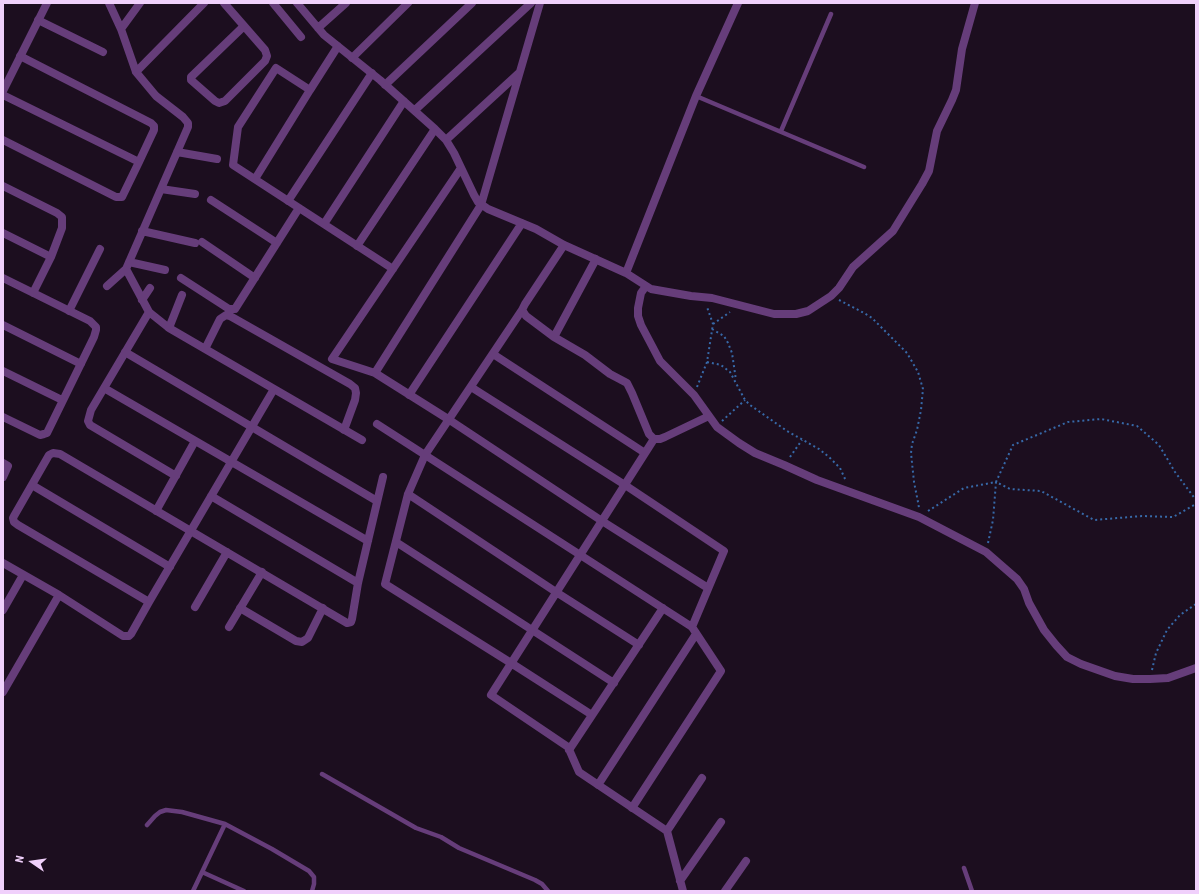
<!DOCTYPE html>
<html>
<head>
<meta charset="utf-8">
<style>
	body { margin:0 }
	#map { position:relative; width:1199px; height:894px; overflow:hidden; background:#1c0e1f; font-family:"Roboto Condensed",sans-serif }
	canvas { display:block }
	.frame { position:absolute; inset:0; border:4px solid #f0d0fb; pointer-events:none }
	.north { position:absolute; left:12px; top:842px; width:40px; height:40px; -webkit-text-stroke:3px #1c0e1f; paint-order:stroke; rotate:283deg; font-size:11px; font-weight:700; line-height:16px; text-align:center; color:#f0d0fb }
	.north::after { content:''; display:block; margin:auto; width:14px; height:18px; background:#f0d0fb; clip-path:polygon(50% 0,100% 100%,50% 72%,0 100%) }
</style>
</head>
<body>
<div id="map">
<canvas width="1199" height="894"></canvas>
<div class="frame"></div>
<div class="north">N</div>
</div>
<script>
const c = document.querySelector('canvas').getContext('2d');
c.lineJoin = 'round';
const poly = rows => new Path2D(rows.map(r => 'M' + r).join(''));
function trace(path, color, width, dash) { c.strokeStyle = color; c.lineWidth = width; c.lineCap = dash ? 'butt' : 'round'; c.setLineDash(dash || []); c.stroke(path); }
const path = poly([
	[839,300,864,313,872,318,907,353,918,372,923,389,921,410,917,430,912,444,911,453,914,482,918,502,919,508],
	[713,324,730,312],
	[712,329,724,336,728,343,732,353,736,380],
	[707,362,721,365,730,372,745,400,750,405,787,431,819,449,829,457,840,468,846,481],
	[697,387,707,362,713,324,707,307],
	[722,421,745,400],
	[790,457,802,440],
	[928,511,964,488,996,482,1013,445,1068,422,1101,419,1137,426,1159,445,1175,472,1196,500],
	[988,543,993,520,996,482,1010,489,1041,491,1094,520,1142,516,1173,517,1196,504],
	[1152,670,1156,653,1167,630,1180,615,1196,604]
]);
const service = poly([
	[696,96,864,167],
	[781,131,831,14],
	[322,774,416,828,441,837,459,848,535,880,542,884,548,891],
	[147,825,155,816,160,812,166,810,182,812,225,824,272,849,309,871,314,877,314,884,312,891],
	[964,868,972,891],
	[202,872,244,891],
	[193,891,225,824]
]);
const minor = poly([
	[109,3,121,29],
	[140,3,121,29,136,72,156,96,183,117,188,123,188,127,126,269,149,312,169,328,362,440],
	[224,3,265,50,267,56,265,61,225,101,219,103,215,101,191,80,191,77,244,26],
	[273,3,301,37],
	[297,3,324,35,380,80,435,129,446,140,454,153,474,195,478,202,488,209,536,229,564,245,626,273,651,289,691,296,712,298,774,314,796,314,808,311,831,296,839,288,853,267,893,231,922,184,929,171,937,131,952,100,956,90,962,49,975,3],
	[38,20,103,52],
	[318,28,346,3],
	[338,46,310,90,276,68,238,127,233,165,393,269],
	[352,58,408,3],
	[136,72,204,3],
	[385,85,472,3],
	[3,91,47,3],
	[3,95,139,162],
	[415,110,531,3],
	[3,140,116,197,122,197,139,162,154,130,154,126,151,123,20,56],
	[446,140,519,73],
	[177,152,217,159],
	[461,168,332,359,375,373,448,419,602,521,708,588],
	[255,179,310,90],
	[3,186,57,213,62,217,62,228,51,257,33,293],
	[161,189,195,194],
	[211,200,277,243],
	[288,201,372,73],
	[324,224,404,101],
	[142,231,195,243],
	[3,233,51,257],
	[202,242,255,278],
	[564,245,525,304,522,310,526,316,554,337,585,355,610,374,627,383,632,393,649,434,654,439,660,439,665,437,709,416],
	[357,246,435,129],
	[129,262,165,270],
	[626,273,696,96,738,3],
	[3,278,90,321,96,327,96,330,94,337,47,433,44,434,40,435,3,417],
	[181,278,229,309,235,309,299,208],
	[107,286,126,269],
	[646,286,641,293,638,308,638,316,641,325,660,361,694,395,717,427,739,443,755,453,784,465,817,480,919,517,986,552,1017,579,1024,589,1029,603,1044,630,1056,645,1067,657,1081,664,1115,676,1133,679,1150,679,1168,678,1196,668],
	[142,300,150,288],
	[522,310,425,455,408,494,385,584,511,663,592,715],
	[69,311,100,249],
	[149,312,91,410,88,421,90,425,176,476],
	[3,325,81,364],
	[169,328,182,295],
	[554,337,596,259],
	[205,349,220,319,226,315,230,316,350,384,355,388,356,393,355,400,344,430],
	[125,352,377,501],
	[493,354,645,453],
	[3,371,62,400],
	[375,373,481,205,540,3],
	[471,387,625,485,724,551,692,627],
	[104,388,368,541],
	[409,395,522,223],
	[377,424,692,627,721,671,632,808],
	[654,439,491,695,568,747,579,772,667,831,683,891],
	[3,463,8,466,3,477],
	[32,485,170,567],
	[408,494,556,592,639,645],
	[211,496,358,583],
	[156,511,195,441],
	[396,542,614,683],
	[3,563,59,595,123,636,129,636,131,634,149,602,274,389],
	[149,602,18,525,14,522,13,518,14,516,49,455,53,453,60,454,347,623,351,622,352,619,358,583,383,477],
	[195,607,227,552],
	[240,608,296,641,302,642,308,638,323,608],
	[3,610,23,575],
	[229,627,262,572],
	[3,692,59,595],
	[569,750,663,608],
	[598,785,696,634],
	[667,831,702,778],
	[680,881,721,822],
	[725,891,746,861]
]);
trace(path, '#3769a8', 2, [2, 3]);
trace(service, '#663d7a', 4.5);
trace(minor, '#663d7a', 8);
</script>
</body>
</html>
